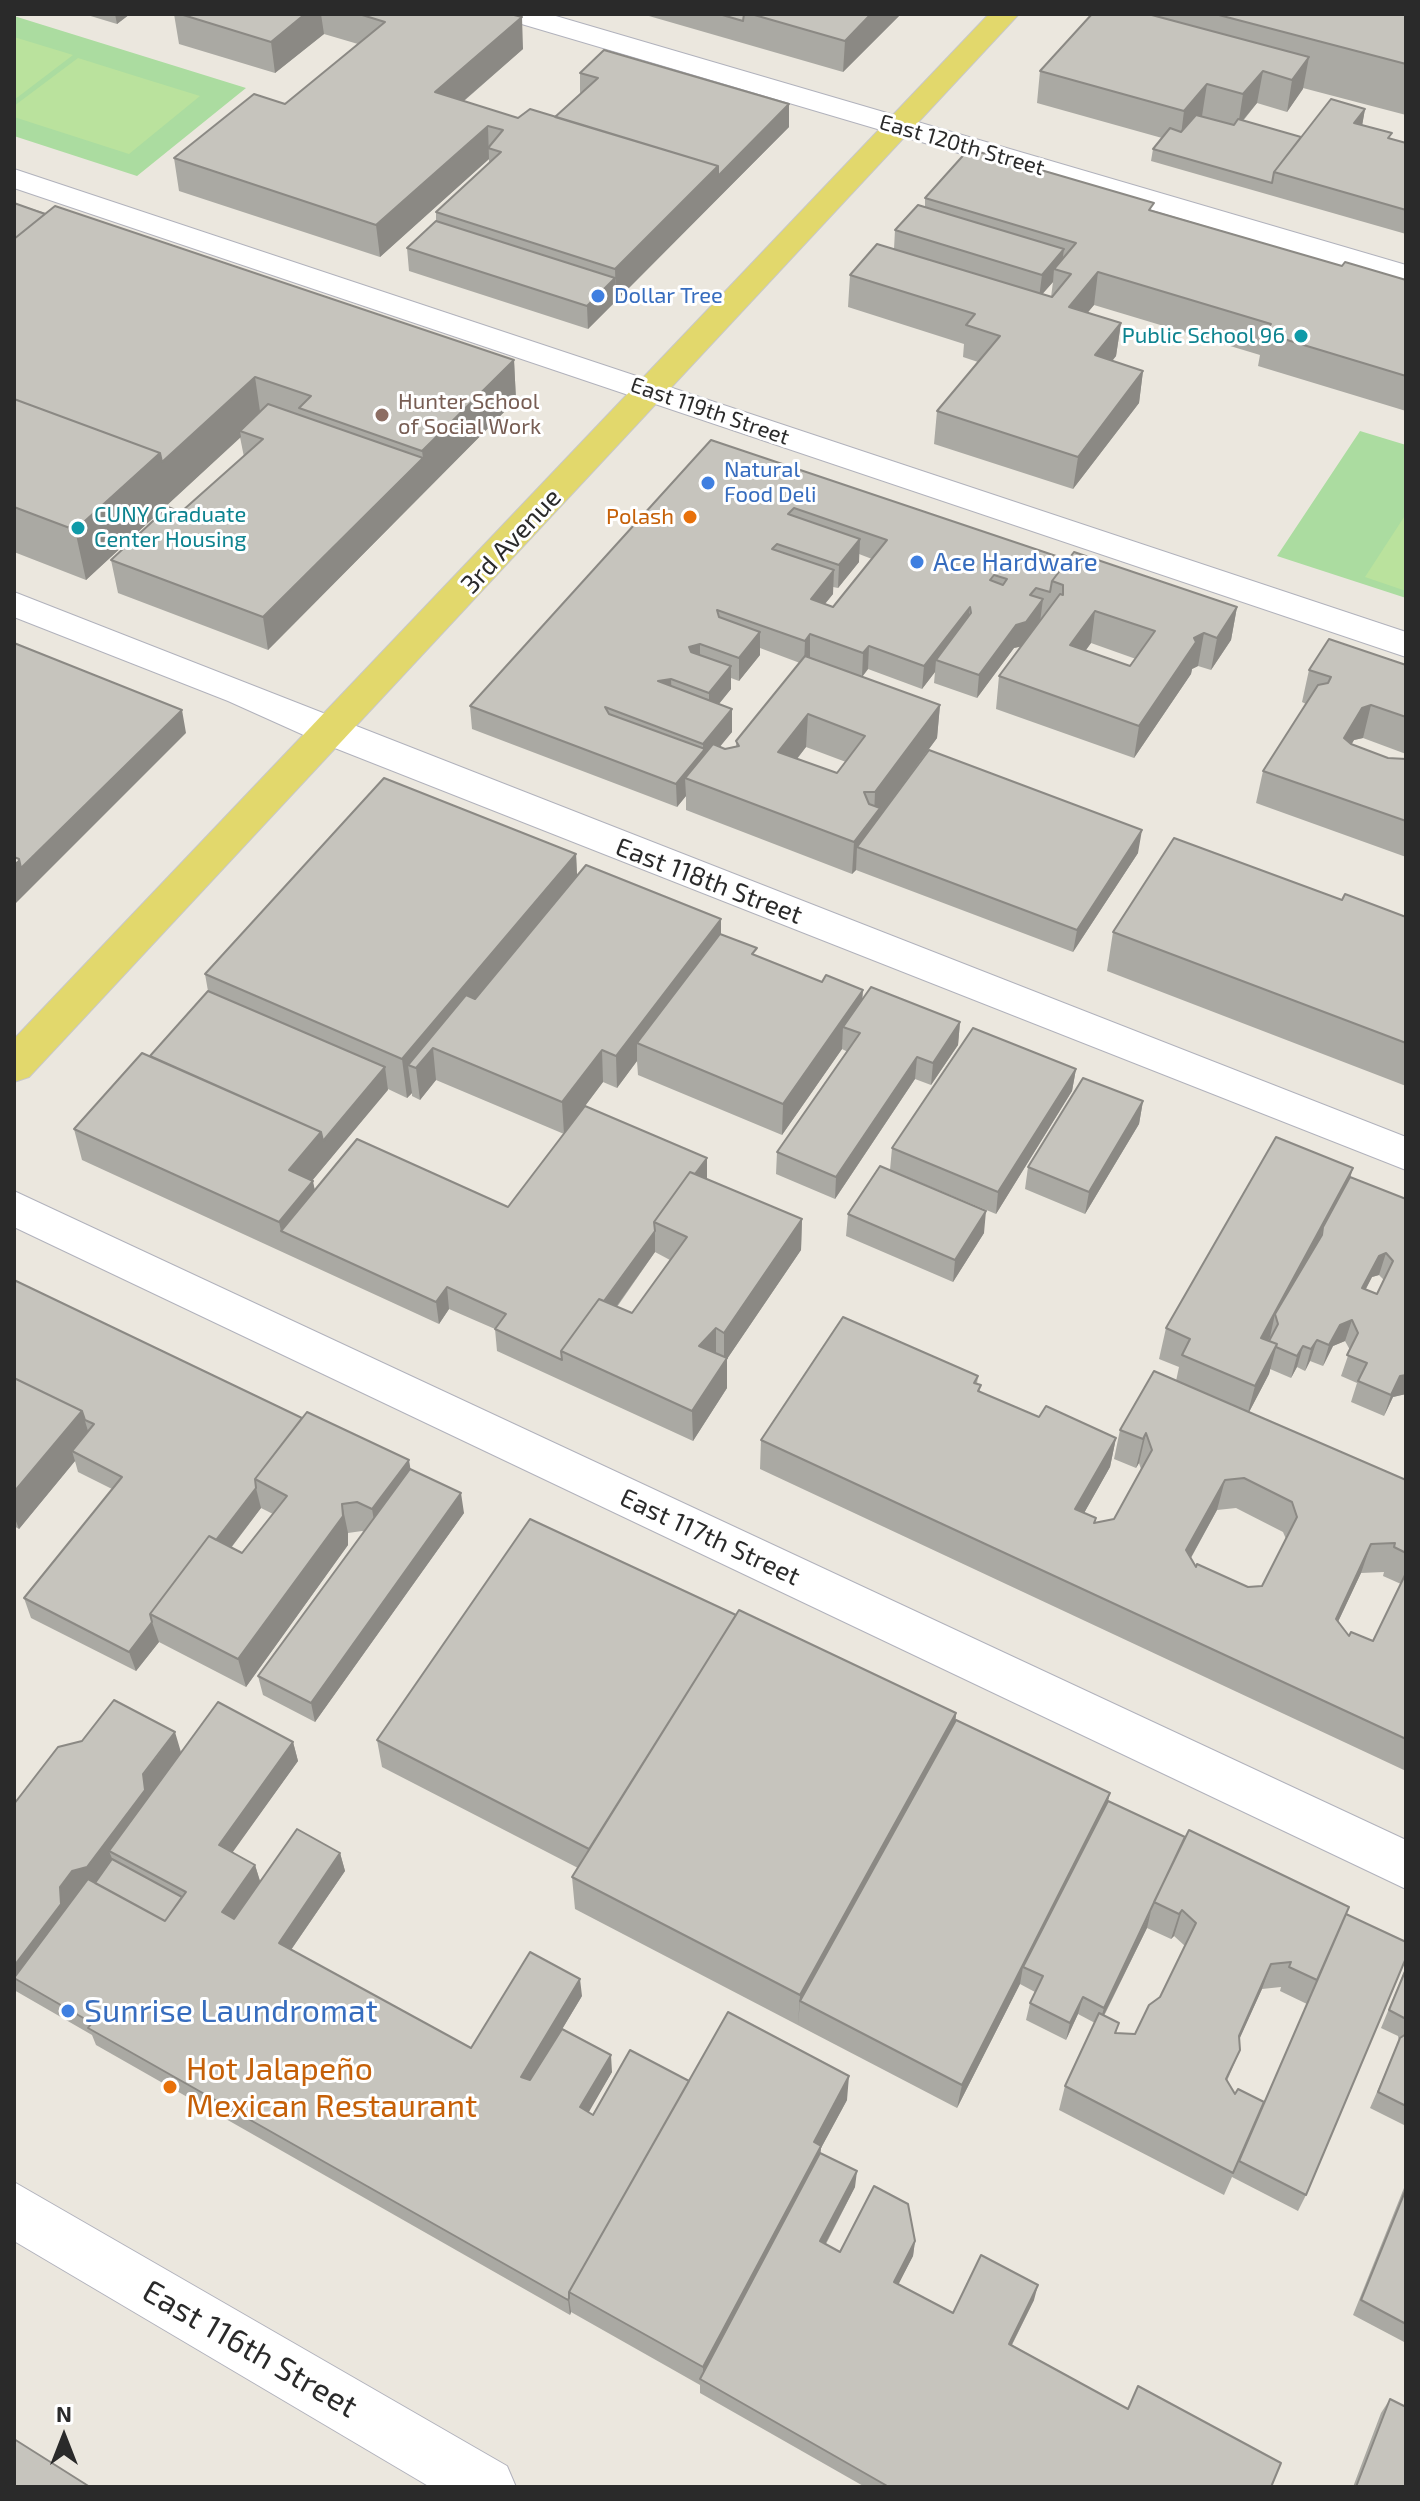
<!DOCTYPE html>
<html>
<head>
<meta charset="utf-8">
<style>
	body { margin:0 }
	#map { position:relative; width:1420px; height:2501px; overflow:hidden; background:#ebe7de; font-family:"Exo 2",sans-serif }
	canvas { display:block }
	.frame { position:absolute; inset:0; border:16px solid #2a2a2a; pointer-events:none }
	.north { position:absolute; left:24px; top:2397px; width:80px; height:80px; -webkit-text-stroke:6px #fff; paint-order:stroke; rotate:0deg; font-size:22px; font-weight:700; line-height:32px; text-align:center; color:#2a2a2a }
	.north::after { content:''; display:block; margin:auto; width:28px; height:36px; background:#2a2a2a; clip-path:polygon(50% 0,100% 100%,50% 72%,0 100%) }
</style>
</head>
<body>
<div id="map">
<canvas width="1420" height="2501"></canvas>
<div class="frame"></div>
<div class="north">N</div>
</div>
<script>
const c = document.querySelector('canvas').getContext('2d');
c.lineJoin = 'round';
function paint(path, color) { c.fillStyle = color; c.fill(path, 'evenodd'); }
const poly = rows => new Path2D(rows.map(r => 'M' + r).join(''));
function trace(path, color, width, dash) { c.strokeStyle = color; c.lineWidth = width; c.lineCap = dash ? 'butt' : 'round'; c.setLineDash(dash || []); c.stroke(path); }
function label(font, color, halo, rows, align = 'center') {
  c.font = font + ' "Exo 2",sans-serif'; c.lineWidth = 6; c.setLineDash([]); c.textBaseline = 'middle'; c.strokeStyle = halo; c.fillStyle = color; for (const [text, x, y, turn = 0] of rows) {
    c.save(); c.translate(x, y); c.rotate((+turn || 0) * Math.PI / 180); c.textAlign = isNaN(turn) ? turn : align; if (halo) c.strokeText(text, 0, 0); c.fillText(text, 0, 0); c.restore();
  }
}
const green = poly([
	[14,16,246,88,137,176,14,136],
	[1360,431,1406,445,1406,598,1277,556]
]);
const pitch = poly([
	[14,37,73,55,14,100],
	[78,58,145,79,200,96,129,154,14,117,14,106],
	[1406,514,1406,591,1365,577]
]);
const minor = poly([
	[504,14,549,14,1406,265,1406,285,508,20,504,14],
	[14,169,1406,632,1406,657,14,188,14,169],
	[14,592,1406,1137,1406,1170,317,741,228,701,14,617,14,592],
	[14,1191,1406,1840,1406,1889,14,1227,14,1191],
	[14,2182,507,2466,516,2487,430,2487,14,2241,14,2182]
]);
const major = poly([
	[989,14,1019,14,29,1077,14,1082,14,1039,989,14]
]);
const wall = poly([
	[84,14,130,14,117,24],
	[174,14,510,14,523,49,464,101,518,118,555,117,580,94,580,73,789,104,789,127,588,329,409,271,407,248,436,221,436,212,489,163,489,159,380,257,179,191,174,158,285,104,358,44,324,34,275,73,179,44],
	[642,14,901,14,843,72],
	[1092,14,1406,14,1406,115,1303,88,1287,112,1257,103,1243,121,1301,137,1365,109,1362,125,1391,139,1406,143,1406,234,1151,161,1153,149,1162,138,1037,103,1040,71],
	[925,198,1153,211,1342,266,1406,280,1406,411,1258,366,1260,355,1094,305,1087,313,1121,323,1116,356,1112,361,1143,371,1139,403,1073,489,934,444,937,411,978,362,963,357,964,344,848,307,850,275,894,249,895,230,925,207],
	[1053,282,1051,297,1042,294],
	[14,203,514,360,516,400,268,650,118,593,111,560,181,512,244,457,240,437,86,580,14,552],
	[711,440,1068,560,1237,607,1231,640,1211,670,1198,666,1192,669,1191,674,1134,758,996,709,999,676,1021,646,1014,648,977,698,934,683,935,672,922,689,868,669,862,677,940,705,937,738,879,817,1138,853,1073,952,856,870,852,874,686,810,686,796,677,807,472,729,470,706],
	[859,554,872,559,833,607,825,604,833,594,833,587,838,588,859,562],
	[1091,643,1136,659,1130,666,1085,651],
	[760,648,800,663,736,741,736,746,725,749,720,746,732,732,719,704,731,689,731,678,739,681,760,655],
	[806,747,846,762,837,773,797,759],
	[1406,665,1406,754,1363,738,1354,740,1351,745,1388,758,1406,759,1406,857,1256,803,1263,771,1306,704,1302,702,1309,670],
	[576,854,577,876,721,919,721,934,757,956,862,999,960,1022,958,1045,931,1085,915,1079,835,1199,776,1174,777,1152,848,1052,842,1049,782,1135,638,1075,637,1061,617,1088,603,1082,564,1134,436,1080,420,1100,412,1096,412,1093,407,1098,388,1089,312,1181,315,1190,508,1207,707,1158,707,1179,802,1219,801,1250,727,1359,727,1388,693,1441,497,1351,495,1329,449,1309,439,1324,82,1160,74,1129,150,1056,208,991,205,974],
	[655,1252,670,1260,632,1313,617,1307],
	[1342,900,1406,917,1406,1086,1107,971,1113,932],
	[1076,1069,1072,1091,996,1214,890,1170,892,1148],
	[1143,1101,1139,1124,1085,1214,1025,1189,1028,1167],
	[1350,1177,1406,1199,1406,1394,1393,1397,1384,1416,1351,1402,1357,1383,1341,1376,1350,1350,1345,1341,1333,1346,1323,1366,1310,1361,1305,1371,1297,1367,1291,1378,1270,1369,1269,1374,1249,1412,1406,1480,1406,1771,760,1469,761,1440,978,1376,977,1384,980,1392,1039,1417,1116,1438,1110,1467,1084,1513,1095,1523,1114,1519,1141,1469,1139,1463,1136,1468,1114,1459,1120,1430,1176,1381,1179,1367,1159,1359,1166,1328],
	[1379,1275,1384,1280,1377,1294,1366,1289,1372,1277],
	[1236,1508,1283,1532,1286,1539,1262,1586,1248,1587,1196,1567,1191,1558,1217,1510],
	[1384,1572,1383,1576,1401,1584,1373,1641,1349,1636,1338,1622,1361,1573],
	[848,1214,984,1233,953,1282,846,1236],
	[14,1280,410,1469,464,1513,315,1722,263,1695,258,1676,364,1532,362,1531,348,1533,348,1545,246,1687,159,1642,136,1671,31,1618,24,1598,112,1489,78,1472,75,1461,19,1529,14,1526],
	[261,1508,273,1514,242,1553,231,1548],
	[736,1615,956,1713,956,1720,1110,1793,1108,1801,1346,1914,1306,2195,1298,2211,1232,2177,1224,2195,1059,2110,1065,2086,1095,2023,1078,2014,1066,2040,1026,2020,1030,2003,1035,1992,1020,1984,957,2108,575,1909,572,1877,578,1868,382,1767,377,1740],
	[1147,1928,1171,1939,1174,1936,1185,1946,1160,1997,1135,2034,1116,2033,1119,2023,1104,2016],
	[1281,1987,1280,1991,1307,2004,1264,2102,1235,2094,1227,2081,1240,2050,1239,2039,1262,1989],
	[293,1742,298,1761,232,1852,255,1865,260,1882,340,1853,345,1871,291,1950,471,2048,582,1996,562,2029,612,2072,588,2112,593,2115,689,2081,847,2100,821,2148,820,2153,855,2187,826,2244,840,2252,915,2241,913,2256,898,2284,953,2313,1034,2300,1012,2345,1271,2487,865,2487,700,2393,700,2385,571,2312,570,2315,96,2045,92,2035,14,1990,14,1804,181,1752],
	[1406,1967,1406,2126,1370,2108,1399,2041,1398,2036,1381,2028],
	[1406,2183,1406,2343,1353,2315],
	[1390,2399,1406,2487,1353,2487,1381,2413]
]);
const shadedWall = poly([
	[115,14,130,14,117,24],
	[305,14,321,14,324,34,275,73,271,42],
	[871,14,901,14,843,72,845,41],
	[522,17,523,49,437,124,435,92],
	[1309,57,1303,89,1287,112,1292,80],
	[1263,71,1257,103,1238,126,1243,94],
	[1207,84,1202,116,1180,143,1184,111],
	[789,104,789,127,616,301,615,269,718,166],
	[1365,109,1361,132,1354,123],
	[488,126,489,159,380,257,376,225],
	[1064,249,1061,271,1054,269,1053,282,1039,298,1042,275],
	[1098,272,1094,305,1065,340,1069,307],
	[615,278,616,301,588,329,587,306],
	[1121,323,1116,356,1091,388,1095,355],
	[514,360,516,400,268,650,263,617,423,458,422,451],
	[1143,371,1139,403,1073,489,1078,457],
	[255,377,261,418,240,431,241,437,86,580,75,530,160,453],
	[860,539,859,562,838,588,839,565],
	[834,570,833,594,810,622,811,599],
	[1043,599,1040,622,1024,646,1014,648,977,698,979,675,1016,625],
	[970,607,967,630,936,660,935,672,922,689,924,666],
	[1237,607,1231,640,1211,670,1217,638],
	[1095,611,1091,643,1066,678,1070,645],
	[760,632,760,655,739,681,739,658],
	[1204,633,1198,666,1192,669,1191,674,1134,758,1139,726,1194,638],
	[810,634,810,658,804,664,805,641],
	[700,644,700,667,689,670,689,647],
	[869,646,868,669,862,677,863,653],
	[731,666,731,689,709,716,709,693],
	[671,679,672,702,658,681],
	[940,705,937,738,857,847,856,870,852,874,854,842,874,816,875,792],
	[1371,705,1363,738,1354,740,1336,770,1344,738,1362,708],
	[732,709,732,732,705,765,685,778,686,796,677,807,676,784,703,751,703,744],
	[182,710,186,733,14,905,14,864],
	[808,714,806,747,777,784,778,752],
	[1142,830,1138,853,1073,952,1077,930],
	[576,854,578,894,433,1048,436,1080,420,1100,416,1068,408,1065,412,1093,407,1098,402,1059],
	[721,919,721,951,637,1043,637,1061,617,1088,616,1056],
	[863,990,861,1022,843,1027,842,1049,782,1135,783,1104],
	[960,1022,958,1045,931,1085,933,1063],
	[602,1050,603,1082,564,1134,562,1102],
	[917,1057,915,1079,835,1199,836,1177],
	[385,1067,388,1090,295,1201,289,1170,321,1132],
	[1076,1069,1072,1091,996,1214,998,1192],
	[1143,1101,1139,1124,1085,1214,1089,1192],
	[707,1158,707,1180,659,1224],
	[1353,1168,1344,1199,1322,1235,1323,1227,1317,1250,1275,1314,1270,1337,1253,1368,1261,1338],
	[313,1181,319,1212,281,1231,279,1222],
	[986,1211,984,1233,953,1282,955,1260],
	[802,1219,801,1250,727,1359,727,1388,693,1441,692,1411,724,1363,724,1333],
	[655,1231,655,1252,579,1359,567,1354],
	[1386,1253,1379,1275,1372,1277,1355,1309,1362,1288,1379,1256],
	[447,1287,449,1309,439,1324,436,1302],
	[1352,1320,1345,1341,1333,1346,1323,1366,1329,1345,1340,1325],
	[716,1328,716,1359,699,1346],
	[1317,1340,1310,1361,1305,1371,1311,1349],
	[1277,1344,1269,1374,1247,1416,1255,1386],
	[1303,1346,1297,1367,1291,1378,1297,1356],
	[1406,1375,1406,1394,1393,1397,1384,1416,1391,1395,1400,1376],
	[82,1411,91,1441,72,1451,75,1461,19,1529,14,1516,14,1492],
	[1146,1433,1139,1463,1136,1468,1143,1439],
	[1116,1438,1110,1467,1070,1538,1075,1509],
	[409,1460,414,1490,377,1538,372,1509],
	[1225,1480,1217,1510,1179,1579,1186,1550],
	[256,1488,261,1508,172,1625,156,1617],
	[461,1493,464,1513,315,1722,311,1703],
	[342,1504,348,1533,348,1545,246,1687,238,1659],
	[1371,1544,1361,1573,1326,1647,1336,1619],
	[152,1622,159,1642,136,1671,129,1652],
	[956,1713,952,1747,800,2001,798,2025,800,1995],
	[175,1732,183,1759,109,1851,116,1868,14,1978,14,1966,60,1887],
	[293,1742,298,1761,225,1863,219,1845],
	[1110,1793,1103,1820,1023,1967,1020,1984,957,2108,962,2085],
	[340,1853,345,1871,284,1960,279,1943],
	[255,1865,261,1884,228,1930,222,1912],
	[1182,1910,1174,1936,1171,1939,1179,1914],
	[1151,1911,1147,1928,1099,2025,1104,2008],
	[1271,1964,1262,1989,1230,2060,1239,2036],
	[580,1979,582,1996,524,2093,521,2077],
	[1083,1997,1078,2014,1066,2040,1070,2023],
	[611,2055,612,2072,582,2124,580,2107],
	[849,2076,847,2100,821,2148,819,2169,703,2380,703,2367,814,2142],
	[857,2171,855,2187,819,2256,820,2241],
	[915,2241,913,2256,892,2297,894,2282],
	[1038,2285,1034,2300,1005,2358,1009,2344],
	[569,2298,571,2312,570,2315,568,2300]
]);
const building = poly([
	[180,14,305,14,271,42,180,14],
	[359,14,510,14,522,17,435,92,518,118,530,109,718,166,615,269,436,212,501,152,488,148,503,130,488,126,376,225,174,158,254,94,285,104,385,22,359,14],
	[719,14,744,14,743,21,719,14],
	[751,14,871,14,845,41,751,14],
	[1092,14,1148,14,1309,57,1292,80,1263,71,1243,94,1207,84,1184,111,1040,71,1092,14],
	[1215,14,1406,14,1406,64,1215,14],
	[604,50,789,104,718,176,718,166,555,117,598,78,580,73,604,50],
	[1331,99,1365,109,1354,123,1392,133,1388,138,1406,143,1406,210,1274,172,1331,99],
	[1196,115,1234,125,1238,119,1301,137,1274,172,1272,183,1153,149,1170,128,1181,132,1196,115],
	[969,149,1154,203,1149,210,1342,266,1345,262,1406,280,1406,376,1264,333,1271,324,1098,272,1069,307,1121,323,1095,355,1143,371,1078,457,937,411,1000,336,966,325,975,314,850,275,877,244,1052,297,1071,274,1054,269,1076,243,925,198,969,149],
	[14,203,45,214,14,239,14,203],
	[918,205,1064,249,1042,275,895,230,918,205],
	[55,206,514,360,422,451,299,408,311,396,255,377,162,462,160,453,14,399,14,239,55,206],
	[436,221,615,278,587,306,407,248,436,221],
	[14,399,160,453,75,530,14,507,14,399],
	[268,404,423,458,263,617,111,560,168,507,181,512,263,439,240,431,268,404],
	[711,440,1068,560,1052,581,1050,592,1036,588,1030,595,1043,599,1026,622,1016,625,979,675,936,660,971,613,970,607,924,666,869,646,863,653,810,634,805,641,717,610,719,617,760,632,739,658,700,644,689,647,691,652,731,666,709,693,671,679,658,681,732,709,703,744,605,707,609,714,705,749,676,784,470,706,711,440],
	[794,508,887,540,833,607,811,599,834,570,772,549,777,544,839,565,860,539,788,514,794,508],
	[994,575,1007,579,1003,585,990,580,994,575],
	[1074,552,1237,607,1217,638,1204,633,1194,638,1196,642,1139,726,999,676,1060,594,1063,595,1063,585,1052,581,1074,552],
	[1095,611,1155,631,1130,666,1070,645,1095,611],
	[1329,639,1406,665,1406,717,1371,705,1362,708,1344,738,1351,744,1388,758,1406,759,1406,821,1263,771,1318,685,1328,683,1331,677,1309,670,1329,639],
	[14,643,182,710,21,868,19,859,14,857,14,643],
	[805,656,940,705,875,792,864,792,869,804,880,808,854,842,685,778,713,744,725,749,739,746,736,741,805,656],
	[808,714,865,736,837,773,778,752,808,714],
	[929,750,1142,830,1077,930,857,847,929,750],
	[384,778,576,854,402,1059,205,974,384,778],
	[1174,838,1342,900,1345,894,1406,917,1406,1043,1113,932,1174,838],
	[586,865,721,919,616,1056,602,1050,562,1102,433,1048,416,1068,408,1065,466,995,475,999,586,865],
	[720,934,757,948,752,954,822,982,826,975,863,990,783,1104,637,1043,720,934],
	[871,987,960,1022,933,1063,917,1057,836,1177,777,1152,860,1033,843,1027,871,987],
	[208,991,385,1067,323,1141,321,1132,150,1056,208,991],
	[973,1028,1076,1069,998,1192,892,1148,973,1028],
	[142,1053,321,1132,289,1170,313,1181,279,1222,74,1129,142,1053],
	[1083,1078,1143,1101,1089,1192,1028,1167,1083,1078],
	[585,1106,707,1158,695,1174,690,1172,654,1222,655,1231,604,1301,599,1299,561,1351,562,1360,495,1329,506,1314,447,1287,436,1302,281,1231,357,1139,508,1207,585,1106],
	[1276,1137,1353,1168,1261,1338,1277,1344,1255,1386,1182,1355,1190,1339,1166,1328,1276,1137],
	[880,1166,986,1211,955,1260,848,1214,880,1166],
	[690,1172,802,1219,724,1333,716,1328,699,1346,727,1358,692,1411,561,1351,599,1299,632,1313,687,1237,654,1222,690,1172],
	[1350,1177,1406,1199,1406,1375,1400,1376,1391,1395,1358,1381,1367,1363,1347,1355,1358,1333,1352,1320,1340,1325,1329,1345,1317,1340,1311,1349,1303,1346,1297,1356,1276,1347,1277,1344,1269,1341,1278,1324,1275,1314,1322,1235,1323,1227,1350,1177],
	[1386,1253,1393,1261,1377,1294,1362,1288,1379,1256,1386,1253],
	[14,1280,302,1418,255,1479,256,1488,216,1540,209,1536,150,1614,152,1622,129,1652,24,1598,122,1477,72,1451,94,1424,85,1420,82,1411,14,1378,14,1280],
	[843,1317,978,1376,974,1383,981,1385,978,1391,1039,1417,1046,1406,1116,1438,1075,1509,1096,1518,1094,1523,1114,1519,1152,1450,1146,1433,1143,1439,1120,1430,1154,1371,1406,1480,1406,1553,1394,1547,1395,1543,1371,1544,1336,1619,1349,1636,1351,1632,1373,1641,1406,1573,1406,1739,761,1440,843,1317],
	[1244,1478,1292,1502,1297,1517,1262,1586,1248,1587,1197,1564,1196,1567,1186,1550,1225,1480,1244,1478],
	[14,1378,82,1411,14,1492,14,1378],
	[307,1412,409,1460,372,1509,357,1502,342,1504,343,1516,238,1659,150,1614,209,1536,242,1553,287,1496,255,1479,307,1412],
	[410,1469,461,1493,311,1703,258,1676,410,1469],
	[530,1519,736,1615,589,1849,377,1740,530,1519],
	[739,1610,956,1713,800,1995,572,1877,739,1610],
	[114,1700,175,1732,143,1774,145,1790,87,1867,72,1871,60,1887,61,1904,14,1966,14,1804,58,1747,82,1741,114,1700],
	[218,1702,293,1742,219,1845,255,1865,222,1912,234,1919,297,1829,340,1853,279,1943,471,2048,530,1952,580,1979,521,2077,530,2080,562,2029,611,2055,580,2107,593,2115,630,2050,689,2081,569,2292,569,2298,568,2300,88,2028,92,2023,14,1978,88,1879,165,1921,186,1892,109,1851,218,1702],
	[956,1720,1110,1793,962,2085,800,2001,956,1720],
	[1108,1801,1185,1837,1104,2008,1083,1997,1070,2023,1030,2003,1043,1976,1023,1967,1108,1801],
	[1189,1830,1349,1907,1317,1980,1289,1967,1291,1962,1271,1964,1239,2036,1240,2050,1226,2079,1235,2094,1238,2089,1264,2102,1233,2173,1065,2086,1099,2013,1119,2023,1115,2033,1135,2034,1149,2005,1160,1997,1196,1923,1182,1910,1179,1914,1154,1902,1189,1830],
	[112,1859,182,1897,165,1921,95,1883,112,1859],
	[1346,1914,1406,1942,1406,1958,1306,2195,1239,2161,1346,1914],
	[1406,1969,1406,2019,1389,2010,1406,1969],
	[728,2012,849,2076,814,2142,821,2146,703,2367,569,2292,728,2012],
	[1406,2034,1406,2106,1378,2092,1400,2038,1406,2034],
	[820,2153,857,2171,820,2241,840,2252,874,2186,908,2204,915,2241,894,2282,953,2313,981,2255,1038,2285,1009,2344,1128,2409,1138,2386,1281,2463,1271,2487,889,2487,700,2379,820,2153],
	[1406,2189,1406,2324,1361,2300,1406,2189],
	[1390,2399,1406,2407,1406,2487,1356,2487,1390,2399],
	[14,2439,90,2487,14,2487,14,2439]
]);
const markers = [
	[598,296,8,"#3f7fe0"],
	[1301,336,8,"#0f9aa8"],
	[382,415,8,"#8d6e63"],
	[708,483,8,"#3f7fe0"],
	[690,517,8,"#e8710a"],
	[78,528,8,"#0f9aa8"],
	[917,562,8,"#3f7fe0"],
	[68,2011,8,"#3f7fe0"],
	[170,2087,8,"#e8710a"]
];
const farStreetnames = [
	["East 120th Street",962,145,16],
	["East 119th Street",710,411,19]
];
const farShopnames = [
	["Dollar Tree",614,296],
	["Natural",724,470],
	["Food Deli",724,495]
];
const farCulturenames = [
	["Public School 96",1285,336],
	["CUNY Graduate",94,515,"left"],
	["Center Housing",94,540,"left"]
];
const farEducationnames = [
	["Hunter School",398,402],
	["of Social Work",398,427]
];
const farFoodnames = [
	["Polash",674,517]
];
const streetNames = [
	["3rd Avenue",511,541,-47],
	["East 118th Street",709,881,21],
	["East 117th Street",710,1537,25]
];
const shopNames = [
	["Ace Hardware",933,562]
];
const nearShopnames = [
	["Sunrise Laundromat",84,2011]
];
const nearFoodnames = [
	["Hot Jalapeño",186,2069],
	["Mexican Restaurant",186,2106]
];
const nearStreetnames = [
	["East 116th Street",250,2349,30]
];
paint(green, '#abdca0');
paint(pitch, '#bae29d');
trace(minor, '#b1b2bc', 2);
trace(major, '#c8c8c8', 2);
paint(minor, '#fff');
paint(major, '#e2d86c');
paint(wall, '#aaa9a3');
paint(shadedWall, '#8b8984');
paint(building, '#c6c4bd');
trace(building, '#8b8984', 2);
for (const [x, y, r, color] of markers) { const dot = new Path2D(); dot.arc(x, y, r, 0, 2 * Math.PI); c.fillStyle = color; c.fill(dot); trace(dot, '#fff', 3); }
label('22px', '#2a2a2a', '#fff', farStreetnames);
label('22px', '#366cbe', '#fff', farShopnames, 'left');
label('22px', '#0d838f', '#fff', farCulturenames, 'right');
label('22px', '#785e54', '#fff', farEducationnames, 'left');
label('22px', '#c56008', '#fff', farFoodnames, 'right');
label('26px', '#2a2a2a', '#fff', streetNames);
label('26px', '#366cbe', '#fff', shopNames, 'left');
label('32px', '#366cbe', '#fff', nearShopnames, 'left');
label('32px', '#c56008', '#fff', nearFoodnames, 'left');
label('32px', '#2a2a2a', '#fff', nearStreetnames);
</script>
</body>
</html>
